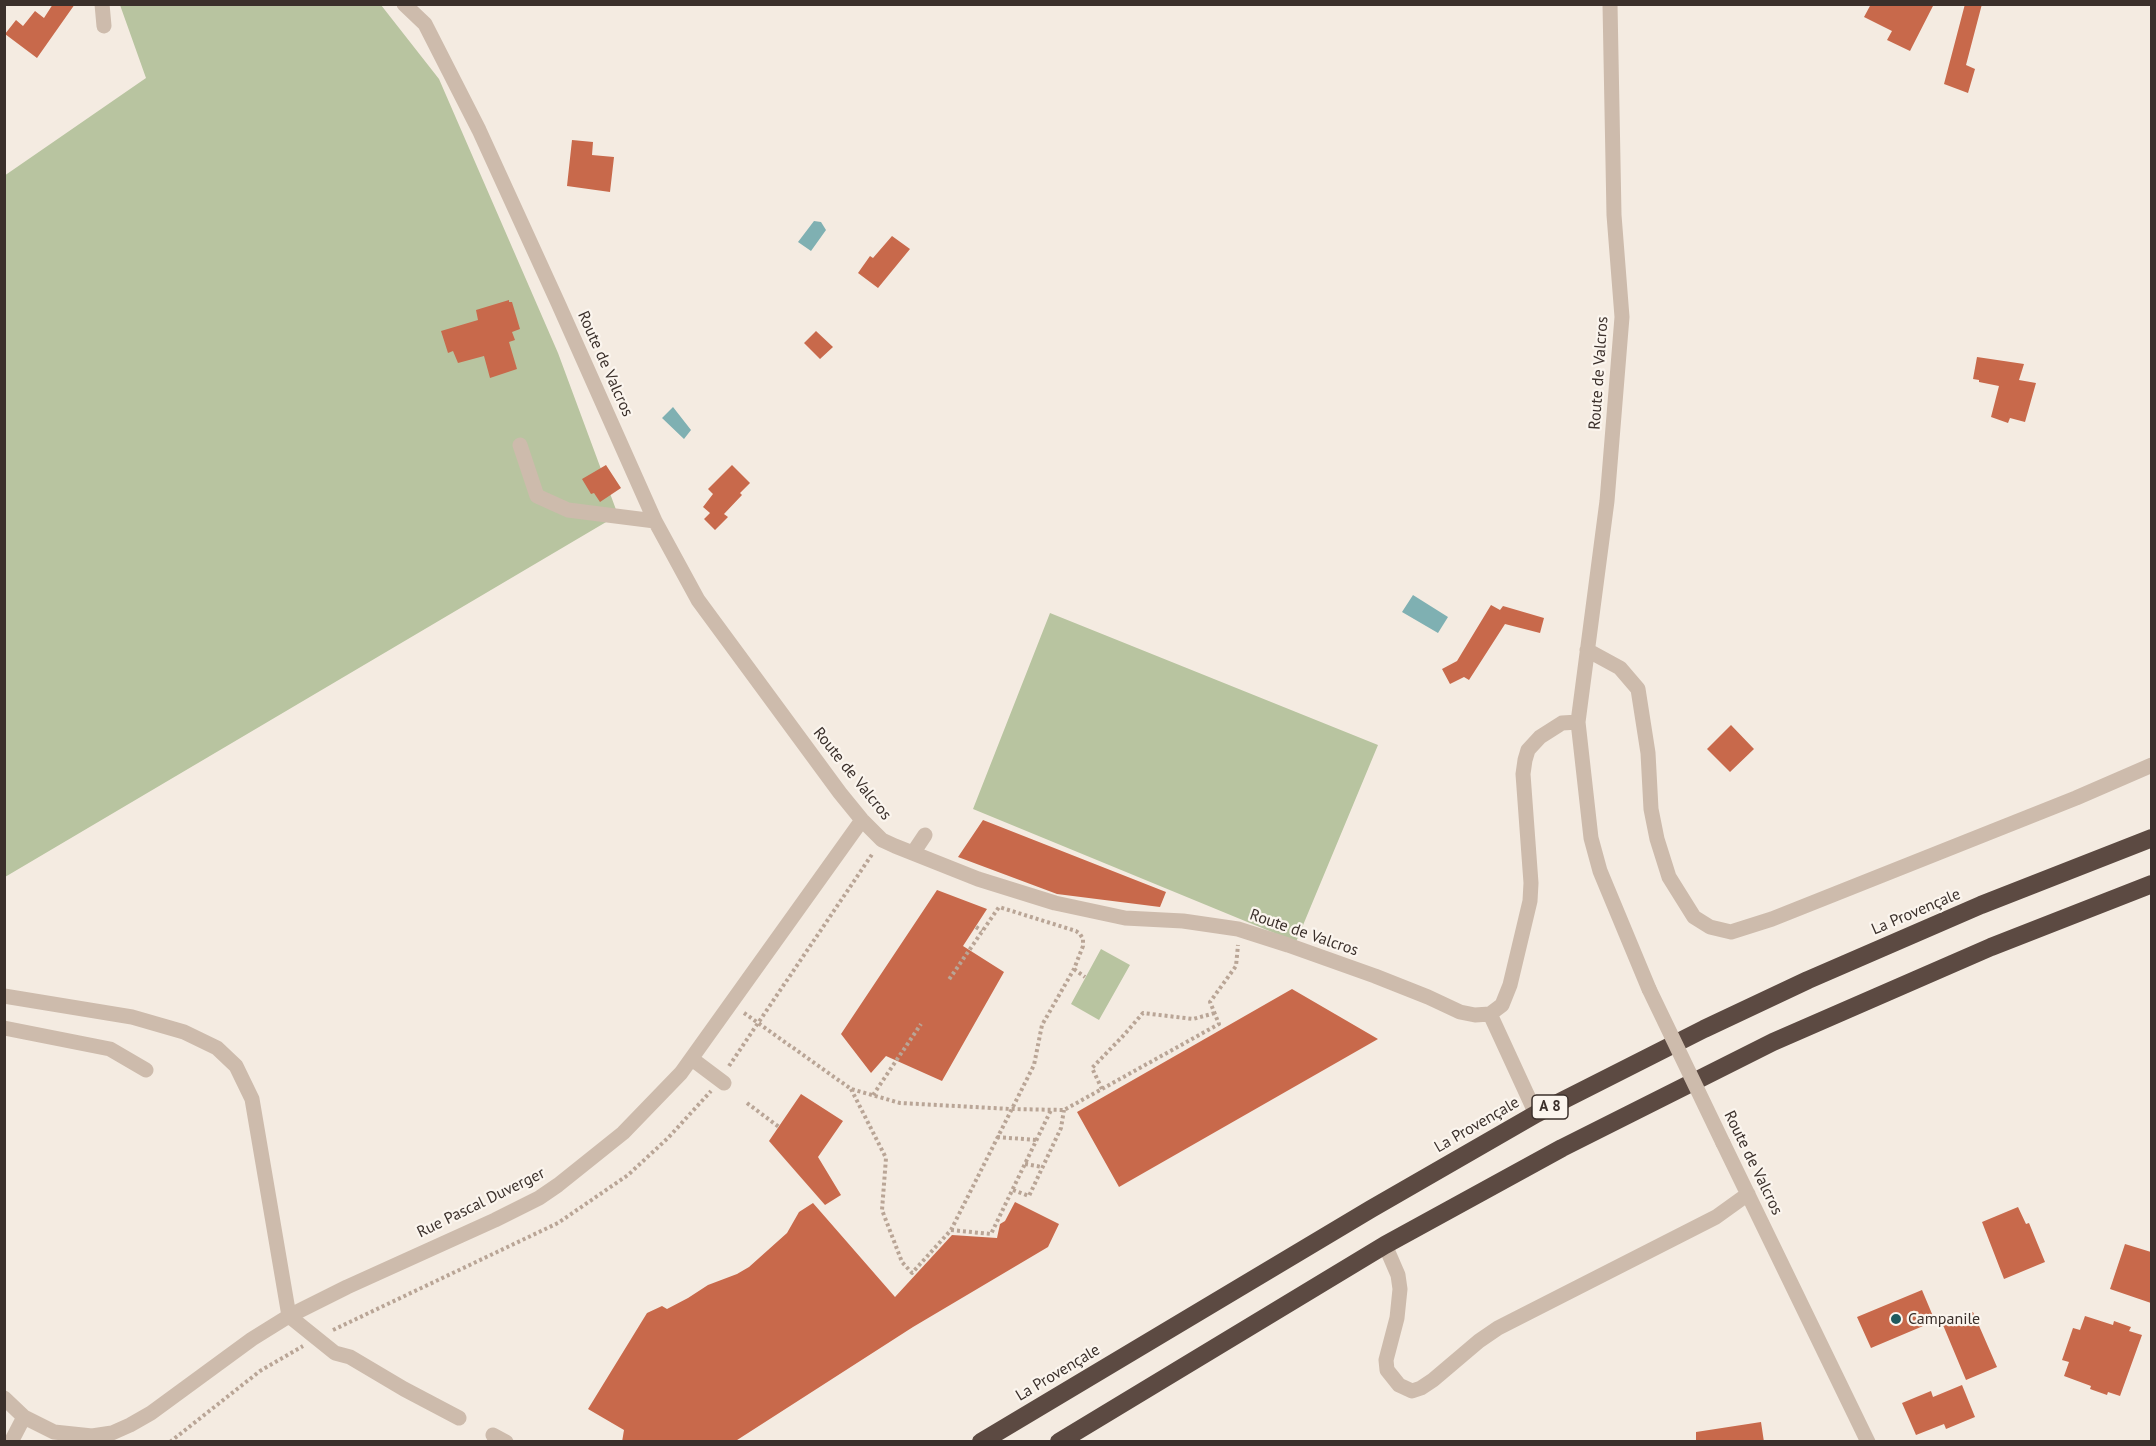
<!DOCTYPE html>
<html>
<head>
<meta charset="utf-8">
<style>
	body { margin:0 }
	#map { position:relative; width:2156px; height:1446px; overflow:hidden; background:#f4ebe1; font-family:"PT Sans",sans-serif }
	canvas { display:block }
	.frame { position:absolute; inset:0; border:6px solid #3b302b; pointer-events:none }
</style>
</head>
<body>
<div id="map">
<canvas width="2156" height="1446"></canvas>
<div class="frame"></div>
</div>
<script>
const c = document.querySelector('canvas').getContext('2d');
c.lineJoin = 'round';
function paint(path, color) { c.fillStyle = color; c.fill(path, 'evenodd'); }
const poly = rows => new Path2D(rows.map(r => 'M' + r).join(''));
function trace(path, color, width, dash) { c.strokeStyle = color; c.lineWidth = width; c.lineCap = dash ? 'butt' : 'round'; c.setLineDash(dash || []); c.stroke(path); }
function label(font, color, halo, rows, align = 'center') {
  c.font = font + ' "PT Sans",sans-serif'; c.lineWidth = 4.5; c.setLineDash([]); c.textBaseline = 'middle'; c.strokeStyle = halo; c.fillStyle = color; for (const [text, x, y, turn = 0] of rows) {
    c.save(); c.translate(x, y); c.rotate((+turn || 0) * Math.PI / 180); c.textAlign = isNaN(turn) ? turn : align; if (halo) c.strokeText(text, 0, 0); c.fillText(text, 0, 0); c.restore();
  }
}
const green = poly([
	[120,5,381,5,439,79,558,353,618,515,5,877,4,176,146,78],
	[1050,613,1378,745,1296,942,973,809],
	[1101,949,1130,965,1099,1020,1071,1004]
]);
const water = poly([
	[814,221,821,222,826,230,811,251,798,242],
	[673,407,691,430,684,439,662,418],
	[1413,595,1448,617,1438,633,1402,612]
]);
const building = poly([
	[53,4,75,4,37,58,5,34,16,20,23,26,35,11,44,18],
	[1871,4,1934,4,1910,51,1887,40,1892,31,1864,17],
	[1965,4,1982,4,1966,65,1975,69,1968,93,1944,84],
	[572,140,593,142,592,155,614,157,610,192,567,186],
	[892,236,910,249,878,288,858,273,870,256,873,258],
	[509,300,509,302,512,302,520,329,512,332,515,340,509,342,517,369,490,378,484,356,458,363,453,351,448,353,441,331,478,320,476,310],
	[816,331,833,347,820,359,804,343],
	[1977,357,2024,364,2019,380,2036,383,2025,422,2010,418,2008,423,1991,417,1999,386,1979,382,1979,380,1973,379],
	[606,465,621,488,600,502,594,493,591,494,582,479],
	[732,465,750,483,740,493,742,495,724,514,728,517,715,530,704,519,710,513,703,507,713,494,708,489],
	[1491,605,1500,610,1503,606,1544,618,1540,633,1505,624,1469,680,1464,677,1450,684,1442,669,1457,661],
	[1731,725,1754,749,1730,772,1707,749],
	[983,820,1166,892,1160,907,1057,894,958,857],
	[937,890,987,909,963,946,1004,972,942,1081,886,1056,871,1073,841,1034],
	[1292,989,1378,1039,1119,1187,1077,1112],
	[801,1094,843,1121,818,1157,841,1195,825,1205,769,1141],
	[1015,1202,1059,1224,1048,1247,913,1327,734,1442,622,1442,624,1430,588,1409,647,1313,662,1306,667,1309,688,1298,708,1285,737,1274,749,1267,787,1233,799,1212,813,1203,895,1297,952,1235,997,1238,1000,1224,1005,1221],
	[2018,1207,2026,1224,2029,1223,2045,1262,2004,1279,1982,1222],
	[2125,1244,2151,1252,2151,1303,2110,1289],
	[1922,1290,1935,1321,1871,1348,1857,1317],
	[1973,1312,1997,1367,1966,1380,1943,1325],
	[2085,1316,2113,1325,2114,1321,2131,1327,2129,1331,2142,1335,2120,1396,2108,1392,2107,1395,2090,1389,2091,1386,2064,1376,2069,1362,2062,1360,2073,1328,2080,1330],
	[1962,1385,1975,1417,1946,1429,1944,1424,1916,1435,1902,1403,1931,1391,1933,1397],
	[1761,1422,1764,1442,1696,1442,1696,1432]
]);
const path = poly([
	[976,927,982,931],
	[1074,969,1085,977],
	[744,1013,851,1089,900,1103,1011,1109,1064,1110,1219,1024,1210,1002,1236,966,1238,945],
	[729,1066,873,853],
	[851,1089,886,1158,882,1210,902,1262,912,1273,951,1230,1034,1065,1042,1025,1074,969,1083,946,1083,939,1080,934,1076,931,999,907,948,981],
	[1102,1089,1092,1068,1123,1036,1143,1013,1193,1019,1215,1013],
	[873,1095,921,1024],
	[747,1103,779,1127],
	[997,1137,1036,1140],
	[1025,1164,1042,1167],
	[1013,1190,1029,1196,1061,1128,1064,1110],
	[951,1230,991,1234,1051,1110],
	[333,1330,558,1223,628,1175,668,1138,711,1091],
	[170,1442,260,1371,303,1346]
]);
const minor = poly([
	[102,4,104,26],
	[404,4,425,24,479,130,558,303,655,521,698,600,840,793,862,820,882,840,895,846,978,879,1055,903,1125,918,1183,921,1238,929,1288,945,1375,976,1428,997,1460,1012,1475,1015,1490,1014,1502,1005,1510,985,1530,901,1531,883,1523,774,1525,760,1528,750,1540,737,1562,723,1578,722],
	[1610,4,1614,215,1622,317,1607,501,1578,722,1591,838,1600,871,1649,989],
	[520,445,537,496,568,510,655,521],
	[1587,650,1620,668,1638,689,1648,753,1651,809,1657,839,1669,877,1694,917,1710,927,1731,932,1772,919,2076,798,2152,765],
	[913,853,925,835],
	[4,996,132,1017,184,1032,217,1048,236,1066,252,1099,289,1316,335,1353,350,1357,404,1389,459,1418],
	[1490,1014,1536,1114],
	[4,1028,110,1049,146,1070],
	[692,1059,724,1083],
	[1723,1143,1868,1442],
	[1385,1245,1398,1275,1400,1289,1397,1318,1386,1360,1387,1370,1399,1385,1412,1391,1421,1388,1433,1380,1479,1341,1498,1328,1716,1217,1748,1194],
	[4,1398,24,1417,54,1432,92,1436,112,1433,130,1425,151,1413,252,1339,289,1316,347,1287,495,1220,539,1198,558,1185,623,1133,681,1073,862,820],
	[493,1435,506,1442],
	[11,1442,24,1417]
]);
const highway = poly([
	[981,1442,1371,1209,1536,1114,1704,1029,1808,980,1981,905,2152,838],
	[1059,1442,1385,1245,1562,1148,1773,1042,1991,947,2152,884]
]);
const minorBridge = poly([
	[1649,989,1723,1143]
]);
const markers = [
	[1896,1319,6,"#1f5a5e"]
];
const shields = [
	[1550,1107,36]
];
const shieldNames = [
	["A 8",1550,1107]
];
const streetNames = [
	["Route de Valcros",605,364,66],
	["Route de Valcros",1599,373,-86],
	["Route de Valcros",852,774,51],
	["La Provençale",1916,912,-23],
	["Route de Valcros",1304,933,19],
	["La Provençale",1477,1125,-30],
	["Route de Valcros",1753,1163,64],
	["Rue Pascal Duverger",481,1203,-26],
	["La Provençale",1058,1373,-31]
];
const poiNames = [
	["Campanile",1908,1319]
];
paint(green, '#b8c4a0');
paint(water, '#7fb0b2');
paint(building, '#c8694b');
trace(path, '#b9a596', 4, [3, 3]);
trace(minor, '#cdbbac', 15);
trace(highway, '#5c4a42', 18);
trace(minorBridge, '#cdbbac', 15);
for (const [x, y, r, color] of markers) { const dot = new Path2D(); dot.arc(x, y, r, 0, 2 * Math.PI); c.fillStyle = color; c.fill(dot); trace(dot, '#fbf5ee', 2); }
for (const [x, y, w] of shields) { const box = new Path2D(); box.roundRect(x - w / 2, y - 12, w, 24, 4.5); c.fillStyle = '#fbf5ee'; c.fill(box); trace(box, '#3b302b', 1.5); }
label('bold 15px', '#3b302b', null, shieldNames);
label('16px', '#3b302b', '#fbf5ee', streetNames);
label('16px', '#3b302b', '#fbf5ee', poiNames, 'left');
</script>
</body>
</html>
